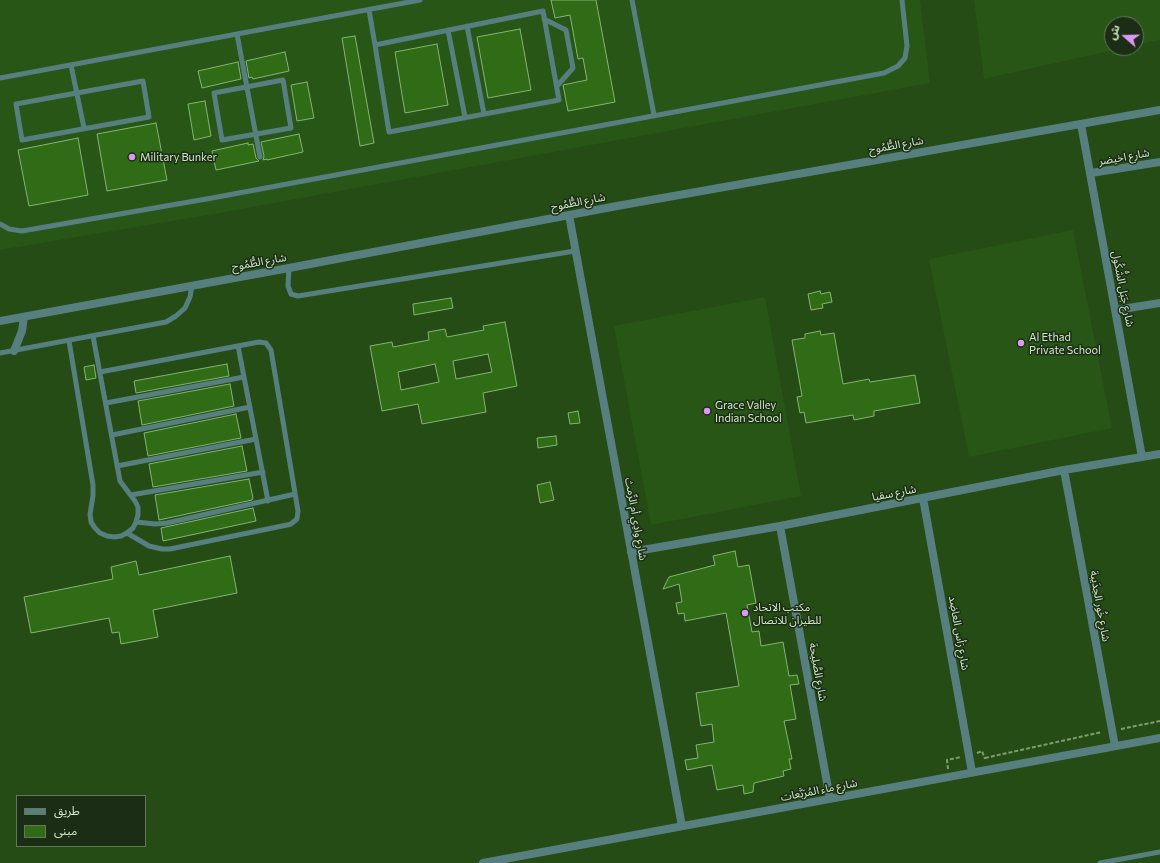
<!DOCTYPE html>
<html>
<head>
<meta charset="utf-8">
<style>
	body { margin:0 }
	#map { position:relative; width:1160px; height:863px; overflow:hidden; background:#244c14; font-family:Commissioner,"Noto Sans Arabic",sans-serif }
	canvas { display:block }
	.legend { position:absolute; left:16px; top:795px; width:130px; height:52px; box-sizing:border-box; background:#1b2d15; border:1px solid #64785d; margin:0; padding:5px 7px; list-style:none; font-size:12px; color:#d1e8c9 }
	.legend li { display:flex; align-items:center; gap:8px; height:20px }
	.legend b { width:20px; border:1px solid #64785d }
	.north { position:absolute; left:1104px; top:16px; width:40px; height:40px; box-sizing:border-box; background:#1b2d15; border:1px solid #64785d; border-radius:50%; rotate:290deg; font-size:11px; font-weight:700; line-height:16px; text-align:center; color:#d1e8c9 }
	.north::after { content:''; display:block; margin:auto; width:14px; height:18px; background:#de98f2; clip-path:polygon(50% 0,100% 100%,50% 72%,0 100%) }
</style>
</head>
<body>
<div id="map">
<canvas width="1160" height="863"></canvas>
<ul class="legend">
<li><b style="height:5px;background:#587f80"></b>طريق</li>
<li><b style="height:11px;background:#2f6c15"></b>مبنى</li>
</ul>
<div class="north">ش</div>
</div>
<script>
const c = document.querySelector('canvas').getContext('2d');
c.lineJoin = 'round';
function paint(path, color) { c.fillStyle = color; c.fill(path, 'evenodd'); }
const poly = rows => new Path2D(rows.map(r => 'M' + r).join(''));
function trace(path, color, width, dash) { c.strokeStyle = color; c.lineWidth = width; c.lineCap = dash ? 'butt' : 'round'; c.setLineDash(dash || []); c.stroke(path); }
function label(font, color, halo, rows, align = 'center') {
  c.font = font + ' Commissioner,"Noto Sans Arabic",sans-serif'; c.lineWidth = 3; c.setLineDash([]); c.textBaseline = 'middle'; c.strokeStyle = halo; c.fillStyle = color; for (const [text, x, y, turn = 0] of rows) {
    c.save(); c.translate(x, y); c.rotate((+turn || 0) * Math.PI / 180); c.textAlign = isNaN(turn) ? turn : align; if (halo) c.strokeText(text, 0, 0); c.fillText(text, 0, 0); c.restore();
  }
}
const built = poly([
	[0,0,920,0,930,83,214,214,0,250],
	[974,0,1160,0,1160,40,1136,45,1136,24,1112,24,1112,48,1123,48,984,79],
	[1073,230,1112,428,969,457,929,259],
	[765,297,801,496,651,525,614,326]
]);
const building = poly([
	[551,0,596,0,615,102,568,111,563,85,587,80,583,58,578,59,570,15,555,18,551,0],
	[520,29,531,90,488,98,477,37,520,29],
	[355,36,374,143,360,146,342,38,355,36],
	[437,44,448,105,405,113,395,52,437,44],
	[285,52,289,71,253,79,252,77,249,78,246,61,285,52],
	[238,62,241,79,202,88,198,71,238,62],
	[307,82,314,118,297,121,291,85,307,82],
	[205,101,211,136,194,140,188,104,205,101],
	[156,123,167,180,107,191,97,134,156,123],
	[299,134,303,152,267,160,267,159,263,160,264,156,261,142,299,134],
	[78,138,88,195,29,206,18,150,78,138],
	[248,143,248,145,253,144,256,158,259,161,216,170,212,151,248,143],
	[820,291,821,294,830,292,832,302,822,304,823,308,811,310,808,294,820,291],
	[451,298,453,308,414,315,413,304,451,298],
	[505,322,517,386,483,393,486,412,422,424,418,404,382,411,370,346,392,342,393,347,429,340,428,332,445,329,447,337,484,330,483,326,505,322],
	[488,354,492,372,456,379,453,361,488,354],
	[435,364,439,382,401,390,398,372,435,364],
	[820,331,821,335,834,333,843,384,869,379,870,382,915,375,920,403,874,411,874,416,854,420,853,415,806,423,804,412,800,413,797,397,802,396,792,340,805,338,805,334,820,331],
	[227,364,229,376,136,393,134,381,227,364],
	[94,365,96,378,86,380,84,367,94,365],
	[230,384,234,406,142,425,138,401,230,384],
	[578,411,580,423,570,424,568,413,578,411],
	[236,414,241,438,148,456,144,433,236,414],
	[556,436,557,445,538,448,537,438,556,436],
	[242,446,247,471,153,487,149,464,242,446],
	[249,479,253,498,252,500,159,520,155,495,249,479],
	[550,482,554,500,540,503,537,485,550,482],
	[253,508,256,521,163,541,161,528,253,508],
	[735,551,738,567,749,565,756,603,747,605,752,632,759,631,761,646,783,642,789,676,797,675,799,684,790,685,796,719,784,721,792,759,789,759,791,769,783,771,784,776,754,783,753,792,744,794,743,785,717,790,712,765,687,770,685,760,698,758,696,745,714,742,712,724,701,726,696,693,739,686,726,613,685,621,684,613,678,614,676,603,682,602,679,584,663,589,669,577,715,565,713,556,735,551],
	[230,556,237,593,153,610,158,637,121,644,119,632,112,633,109,618,31,633,24,597,113,579,111,567,136,561,139,575,230,556]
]);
const path = poly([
	[1121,729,1160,721],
	[977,753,982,751,985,759],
	[985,758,1102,732],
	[948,769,947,760,961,757]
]);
const service = poly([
	[632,0,654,115],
	[369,10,375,45,389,132,559,100,543,11,375,45],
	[544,19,566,30,573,68,557,86],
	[467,26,484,114],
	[448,30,465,117],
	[237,34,260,157],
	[71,65,84,128],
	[0,78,420,0],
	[283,80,291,128,222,140,214,93,283,80],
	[143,81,149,117,22,140,16,104,143,81],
	[0,224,9,229,22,231,212,198,884,73,898,66,905,58,907,46,902,0],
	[289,268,288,286,291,294,298,296,575,251],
	[69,341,93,485,93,496,90,514,91,522,95,528,100,533,107,536,114,537,121,536,127,533,133,528,136,522,138,515,138,507,135,501,120,481,93,336],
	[238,346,268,501],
	[0,353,166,322,176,316,185,308,190,297,192,285],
	[100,372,259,342,266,343,271,350,298,511,297,519,291,524,287,525,170,549,162,549,149,546,127,533],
	[106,403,244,377],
	[112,435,250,407],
	[117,466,256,439],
	[131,495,263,472],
	[136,522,155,524,167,523,295,494],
	[1100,863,1160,852]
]);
const minor = poly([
	[1081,124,1142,457],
	[1091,173,1160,162],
	[569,215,682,826],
	[1116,310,1160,303],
	[0,321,289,268,617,206,1160,110],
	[14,351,22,331,24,317],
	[1064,470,1115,746],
	[923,498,972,772],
	[780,526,830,799],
	[631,552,780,526,1064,470,1160,454],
	[483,863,1160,738]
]);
const markers = [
	[132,157,4,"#de98f2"],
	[1021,343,4,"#de98f2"],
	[707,411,4,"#de98f2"],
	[745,613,4,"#de98f2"]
];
const streetNames = [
	["شارع الطُّمُوح",896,145,-10],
	["شارع اخيضر",1124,157,-10],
	["شارع الطُّمُوح",578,202,-11],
	["شارع الطُّمُوح",259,262,-10],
	["شارع جَبَل الشُّكُول",1123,289,79],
	["شارع سقيا",894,493,-11],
	["شارع وادِي أم الرِّمث",636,519,80],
	["شارع خُور الحِدَيبة",1100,606,80],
	["شارع رَأس العاضِد",959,633,80],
	["شارع الصَّلِيحة",818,672,80],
	["شارع ماء المُرَبَّعات",819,790,-11]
];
const poiNames = [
	["Military Bunker",140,157],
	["Al Ethad",1029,337],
	["Private School",1029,350],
	["Grace Valley",715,405],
	["Indian School",715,418],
	["مكتب الاتحاد",753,607],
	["للطيران للاتصال",753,620]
];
paint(built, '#285616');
paint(building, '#2f6c15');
trace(building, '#86b378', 1);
trace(path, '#7f9e73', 2, [4, 2]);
trace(service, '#587f80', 5);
trace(minor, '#587f80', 8);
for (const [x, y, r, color] of markers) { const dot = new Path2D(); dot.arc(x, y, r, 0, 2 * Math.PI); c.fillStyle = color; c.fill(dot); trace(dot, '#1b2d15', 1.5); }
label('11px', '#d1e8c9', '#1b2d15', streetNames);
label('11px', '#d1e8c9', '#1b2d15', poiNames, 'left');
</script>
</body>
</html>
